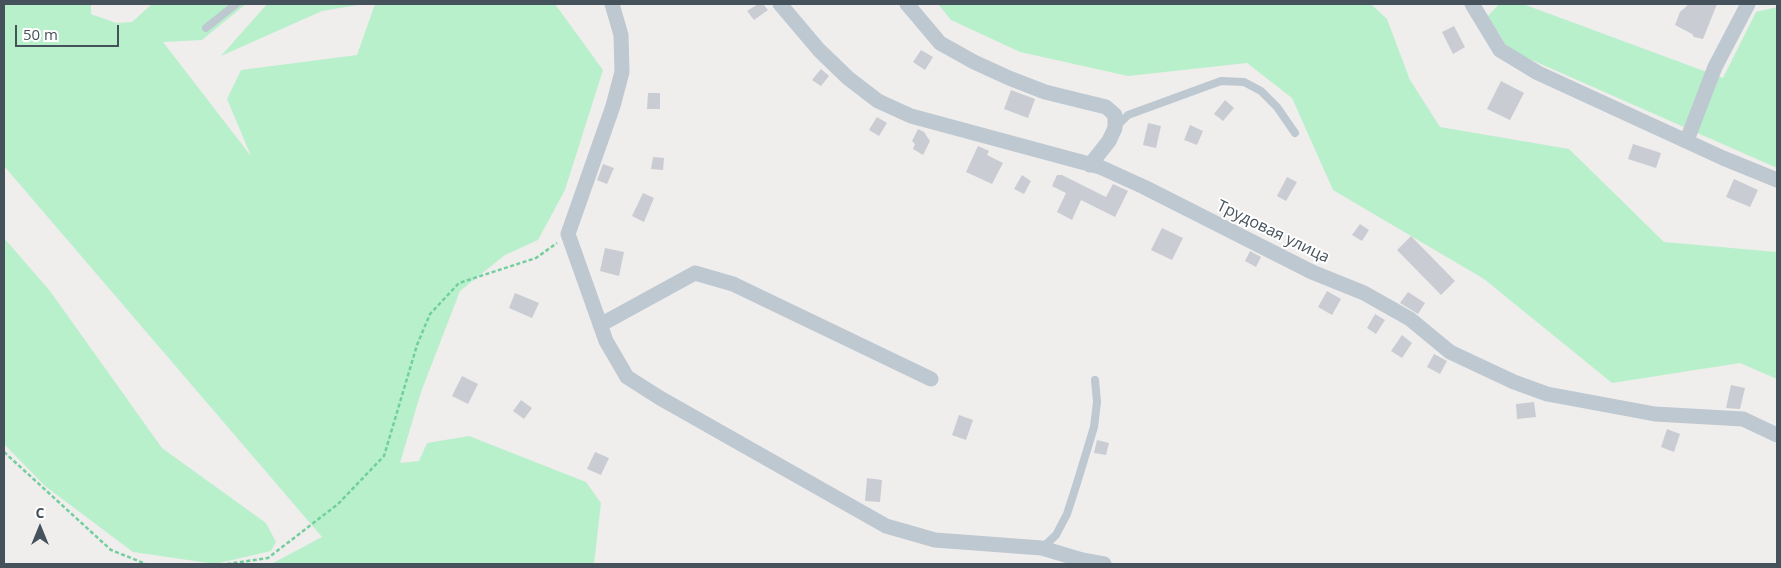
<!DOCTYPE html>
<html>
<head>
<meta charset="utf-8">
<style>
	body { margin:0 }
	#map { position:relative; width:1781px; height:568px; overflow:hidden; background:#f0eded; font-family:"Open Sans",sans-serif }
	canvas { display:block }
	.frame { position:absolute; inset:0; border:5px solid #45515b; pointer-events:none }
	.north { position:absolute; left:15px; top:503px; width:50px; height:50px; -webkit-text-stroke:4px #fff; paint-order:stroke; rotate:0deg; font-size:14px; font-weight:700; line-height:20px; text-align:center; color:#45515b }
	.north::after { content:''; display:block; margin:auto; width:18px; height:22px; background:#45515b; clip-path:polygon(50% 0,100% 100%,50% 72%,0 100%) }
	.scale { position:absolute; left:15px; top:25px; width:104px; height:22px; box-sizing:border-box; border:2px solid #45515b; border-top:0; padding-left:6px; font-size:15px; line-height:18px; white-space:nowrap; color:#45515b; -webkit-text-stroke:4px #fff; paint-order:stroke }
</style>
</head>
<body>
<div id="map">
<canvas width="1781" height="568"></canvas>
<div class="frame"></div>
<div class="north">С</div>
<div class="scale">50 m</div>
</div>
<script>
const c = document.querySelector('canvas').getContext('2d');
c.lineJoin = 'round';
function paint(path, color) { c.fillStyle = color; c.fill(path, 'evenodd'); }
const poly = rows => new Path2D(rows.map(r => 'M' + r).join(''));
function trace(path, color, width, dash) { c.strokeStyle = color; c.lineWidth = width; c.lineCap = dash ? 'butt' : 'round'; c.setLineDash(dash || []); c.stroke(path); }
function label(font, color, halo, rows, align = 'center') {
  c.font = font + ' "Open Sans",sans-serif'; c.lineWidth = 4; c.setLineDash([]); c.textBaseline = 'middle'; c.strokeStyle = halo; c.fillStyle = color; for (const [text, x, y, turn = 0] of rows) {
    c.save(); c.translate(x, y); c.rotate((+turn || 0) * Math.PI / 180); c.textAlign = isNaN(turn) ? turn : align; if (halo) c.strokeText(text, 0, 0); c.fillText(text, 0, 0); c.restore();
  }
}
const green = poly([
	[4,4,91,4,91,14,116,23,132,22,152,4,246,4,202,40,163,42,251,156,227,99,241,70,357,55,375,4,555,4,603,70,565,190,538,240,505,255,460,291,421,392,400,463,419,461,427,443,469,436,586,482,601,503,594,564,271,564,322,537,4,166],
	[267,4,364,4,322,11,221,56],
	[938,4,1371,4,1387,19,1410,80,1440,127,1569,149,1664,242,1777,252,1777,379,1740,363,1612,383,1484,279,1333,190,1292,98,1247,63,1128,76,1020,52,951,20],
	[1499,4,1523,4,1723,78,1756,12,1777,7,1777,168,1509,50,1488,16],
	[4,238,50,291,162,448,266,523,276,542,271,551,215,564,133,552,45,486,4,444]
]);
const building = poly([
	[758,4,763,4,768,10,754,20,747,11],
	[1689,4,1717,4,1703,39,1694,37,1692,34,1675,25,1680,12],
	[1454,26,1465,47,1453,54,1442,32],
	[921,50,933,57,925,70,913,62],
	[821,69,829,76,821,86,812,80],
	[1501,81,1524,93,1510,120,1487,109],
	[1011,90,1035,99,1028,118,1004,109],
	[648,93,660,93,660,109,647,109],
	[1225,100,1234,108,1223,121,1214,114],
	[877,117,887,123,879,136,869,130],
	[1148,123,1161,126,1156,148,1143,145],
	[1190,125,1203,131,1197,145,1184,140],
	[918,129,924,132,930,141,923,155,913,149,915,144,912,141],
	[1633,144,1661,153,1656,168,1628,159],
	[978,146,989,151,987,155,1003,163,992,184,966,172],
	[653,157,664,158,663,170,651,169],
	[603,164,614,168,607,184,597,180],
	[1022,175,1031,181,1024,194,1014,189],
	[1057,175,1062,175,1106,197,1113,184,1128,191,1115,217,1081,200,1072,220,1057,212,1066,193,1052,186],
	[1287,177,1297,182,1286,201,1277,196],
	[1734,179,1758,190,1750,207,1726,197],
	[643,193,654,198,644,222,632,216],
	[1360,224,1369,230,1362,241,1352,235],
	[1162,228,1183,238,1172,260,1151,250],
	[1411,236,1455,281,1441,295,1397,250],
	[605,248,624,252,619,276,600,271],
	[1250,251,1261,257,1256,267,1245,261],
	[1327,291,1341,299,1332,315,1318,307],
	[1408,292,1425,303,1418,314,1400,303],
	[515,293,539,303,532,318,509,308],
	[1375,314,1385,320,1376,334,1367,328],
	[1402,335,1412,343,1402,358,1391,351],
	[1434,354,1447,361,1440,374,1427,367],
	[462,376,478,384,468,404,452,396],
	[1731,385,1745,388,1740,409,1726,408],
	[521,400,532,408,524,419,513,411],
	[1534,402,1536,417,1517,419,1516,404],
	[959,415,973,420,966,440,952,435],
	[1667,429,1680,434,1674,452,1661,447],
	[1097,440,1109,443,1106,455,1094,453],
	[595,452,609,458,601,475,587,469],
	[867,478,882,480,880,502,865,501]
]);
const path = poly([
	[4,452,111,550,146,564],
	[227,564,268,558,338,504,384,456,417,345,430,314,459,283,536,258,557,243]
]);
const lane = poly([
	[206,28,236,4],
	[1116,127,1128,115,1221,81,1244,82,1261,91,1277,107,1295,133],
	[1042,548,1056,535,1067,514,1077,483,1094,427,1097,402,1095,380]
]);
const street = poly([
	[612,4,621,35,622,72,613,106,568,234,606,341,627,377,660,398,886,526,935,540,1042,548,1082,560,1104,564],
	[780,4,819,50,848,78,878,101,911,116,1100,167,1144,187,1312,272,1364,293,1410,319,1450,352,1514,382,1547,394,1655,414,1743,419,1777,435],
	[907,4,940,43,974,62,1009,78,1045,92,1106,107,1115,115,1115,128,1109,141,1090,165],
	[1472,4,1500,50,1538,73,1723,158,1777,180],
	[1687,140,1715,67,1748,4],
	[600,325,695,273,733,284,931,379]
]);
const streetNames = [
	["Трудовая улица",1273,232,26]
];
paint(green, '#b9f0cc');
paint(building, '#c9ccd2');
trace(path, '#70cf9d', 2.5, [4, 2.5]);
trace(lane, '#bdc8d0', 8);
trace(street, '#bdc8d0', 15);
label('16px', '#45515b', '#fff', streetNames);
</script>
</body>
</html>
